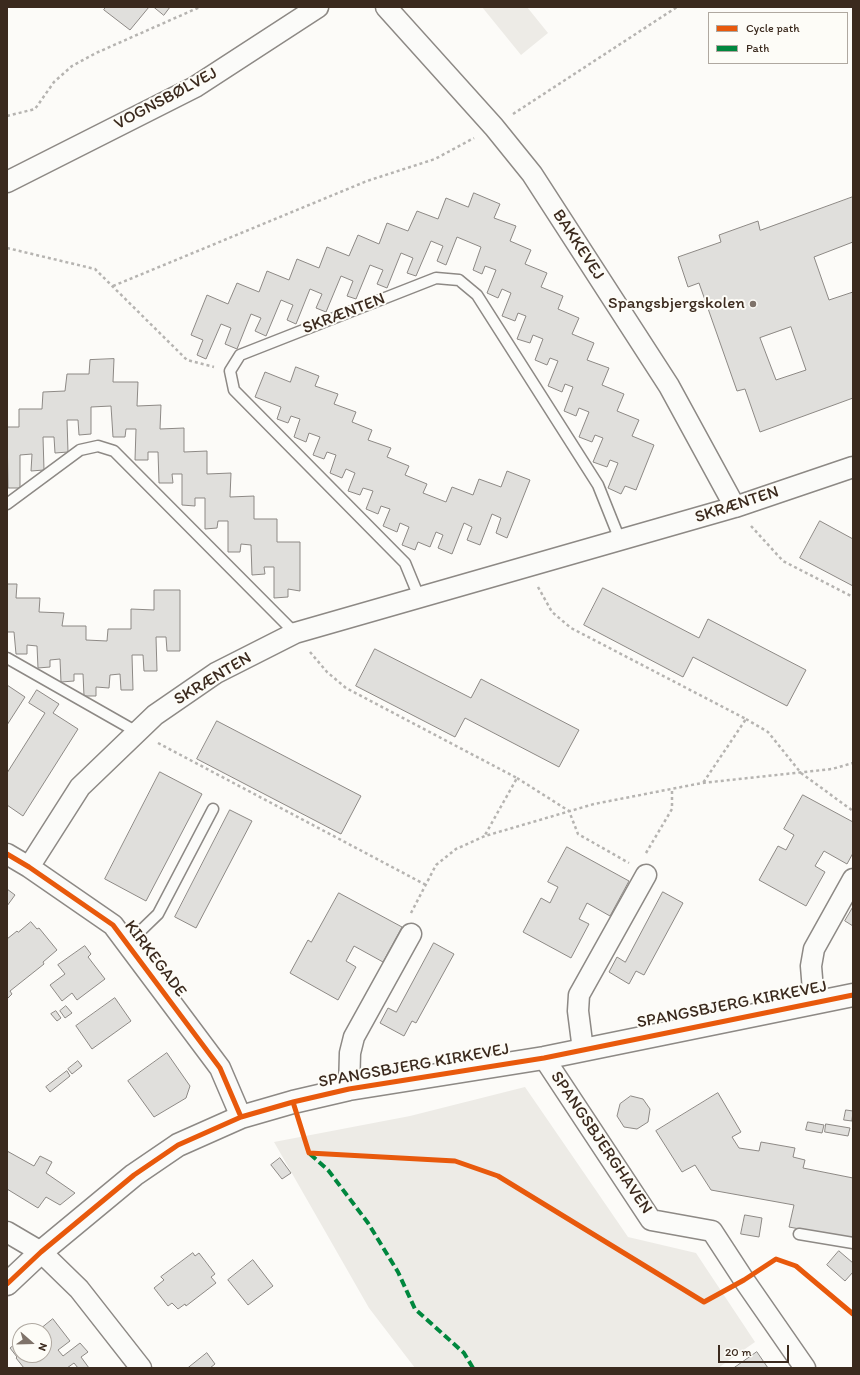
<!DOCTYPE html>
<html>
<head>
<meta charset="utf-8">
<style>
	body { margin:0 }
	#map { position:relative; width:860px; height:1375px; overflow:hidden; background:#fcfbf8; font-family:Itim,sans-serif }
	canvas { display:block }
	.frame { position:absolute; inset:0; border:8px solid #3b2a1e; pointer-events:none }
	.legend { position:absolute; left:708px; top:12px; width:140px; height:52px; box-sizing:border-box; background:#fdfcf7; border:1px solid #afa8a0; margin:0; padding:5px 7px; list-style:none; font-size:12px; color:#3b2a1e }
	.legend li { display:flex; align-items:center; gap:8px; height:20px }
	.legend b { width:20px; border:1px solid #afa8a0 }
	.north { position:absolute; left:12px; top:1323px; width:40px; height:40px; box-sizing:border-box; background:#fdfcf7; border:1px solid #afa8a0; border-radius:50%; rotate:110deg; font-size:11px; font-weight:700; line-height:16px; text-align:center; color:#3b2a1e }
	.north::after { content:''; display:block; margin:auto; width:14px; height:18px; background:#7f736a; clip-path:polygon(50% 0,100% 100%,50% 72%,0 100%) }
	.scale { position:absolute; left:718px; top:1345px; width:71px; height:18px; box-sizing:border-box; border:2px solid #3b2a1e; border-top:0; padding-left:5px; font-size:12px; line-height:14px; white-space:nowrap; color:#3b2a1e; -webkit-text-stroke:3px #fdfcf7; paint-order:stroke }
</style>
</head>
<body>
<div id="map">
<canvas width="860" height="1375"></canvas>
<div class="frame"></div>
<ul class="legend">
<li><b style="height:5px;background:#e8590c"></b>Cycle path</li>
<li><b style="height:5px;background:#00873e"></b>Path</li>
</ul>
<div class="north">N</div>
<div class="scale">20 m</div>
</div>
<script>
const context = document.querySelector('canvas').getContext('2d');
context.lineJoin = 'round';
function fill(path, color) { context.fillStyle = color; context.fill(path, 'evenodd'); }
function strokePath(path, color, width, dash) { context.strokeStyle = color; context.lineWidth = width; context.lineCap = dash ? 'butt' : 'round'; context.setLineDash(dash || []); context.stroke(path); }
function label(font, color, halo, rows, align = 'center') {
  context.font = font + ' Itim,sans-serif'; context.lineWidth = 4; context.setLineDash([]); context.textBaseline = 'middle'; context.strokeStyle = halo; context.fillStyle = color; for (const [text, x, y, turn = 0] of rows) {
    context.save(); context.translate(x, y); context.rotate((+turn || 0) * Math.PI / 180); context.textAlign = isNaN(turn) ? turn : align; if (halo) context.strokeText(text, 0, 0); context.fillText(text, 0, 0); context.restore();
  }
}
fill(new Path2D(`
	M482,7H527L548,33L521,55Z
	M525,1087L628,1237L696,1253L755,1342L718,1368H415L369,1308L274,1142L410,1116Z`), '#edebe6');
const building = new Path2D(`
	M106,7H149L130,30L104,10Z
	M154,7H170L164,15Z
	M474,193L500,204L494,218L516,226L510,241L531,250L525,264L547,273L541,287L563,296L558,309L579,318L572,334L594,343L587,360L609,368L602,385L624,394L617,411L639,420L632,436L654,445L636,490L625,486L621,494L608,488L618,463L610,460L607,467L593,462L603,438L595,435L592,442L579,437L589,412L579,408L576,416L564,411L573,387L565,384L562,392L548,386L558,361L550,358L547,365L535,360L543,339L533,335L530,343L517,339L526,316L518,313L515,321L502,316L511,293L502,289L498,298L487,293L496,270L485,266L482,274L473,270L481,247L457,237L446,265L437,261L443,246L431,241L416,276L407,273L413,258L401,253L387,288L377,284L383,270L370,265L356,299L347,296L353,281L341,276L326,312L316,308L322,294L310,289L296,324L287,320L293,305L281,300L266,336L255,331L261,318L251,314L237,349L225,344L231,328L221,324L206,359L197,355L203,340L191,335L207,295L228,304L237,283L259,292L267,271L289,280L297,259L319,268L327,247L349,256L358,235L379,244L387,223L408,231L417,211L438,219L446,198L468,207Z
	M853,197V242L814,257L829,300L853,292V398L760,432L745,389L737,391L699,283L688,287L678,257L721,242L719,235L758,221L760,230ZM791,327L806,370L776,380L760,338Z
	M114,359L113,382H138L137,406L161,405L160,429L184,428V452L207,451V474L231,473L230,497L254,496V519H277V542H300V591L288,589V597L274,598V567H264L265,574L252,575L251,545L241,544L240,552H228V521H218L217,528L205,529V498H195V506L182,505V474H172L173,483H159L158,452H148V460H135L136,429H126L125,437H113L111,406L91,407V434L79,435L78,420H67L68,452L55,453L54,437H43L44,470L31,471L32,454L20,455V488H8L7,427H19V409H42L43,392L65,391L67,374H89L90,360Z
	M296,367L319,376L315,386L338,394L334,404L356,412L352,422L372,430L368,440L391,448L387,457L409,466L405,475L427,484L423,493L446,502L452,487L473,495L479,479L501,487L507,471L530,480L507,538L496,533L501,518L492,514L480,545L467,540L472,527L464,523L452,554L438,548L443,535L436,532L430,547L418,542L415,550L402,545L409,527L400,523L397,532L383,526L390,509L381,506L378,514L366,509L373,491L363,488L360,495L348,491L355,473L346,469L342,478L330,473L336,455L327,452L324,459L313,455L320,437L309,433L306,442L294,437L300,419L291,416L288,423L277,419L281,407L255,397L265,372L290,382Z
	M820,521L853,539V586L800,558Z
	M7,584H17L16,598H40L39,612L64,613L62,626H86V640L107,641L108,629H131V609L154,610V590H180V651H167L166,637H156L157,671H144L143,655H132L133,690H121L120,674L110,675L109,688L96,687V696H84L83,674H74V681L61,682L60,659L50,660V667L38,668L37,646L27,645V654H16L14,632H7Z
	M603,588L699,638L708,619L806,670L787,706L693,657L683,677L584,625Z
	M375,649L471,698L481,679L579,730L559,767L465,718L455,737L356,686Z
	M7,685L25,697L7,725Z
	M37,690L59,704L53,713L78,729L23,816L7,805V773L45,713L29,703Z
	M217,721L361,796L341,834L197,759Z
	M160,772L202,794L146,901L105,879Z
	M803,795L853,822V853L847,864L824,851L815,866L825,872L806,906L759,880L778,846L786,850L794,835L784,829Z
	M230,810L252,821L196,928L175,917Z
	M567,847L629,881L610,916L587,903L579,919L589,924L571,958L523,932L541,898L550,903L558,887L548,882Z
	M7,889L15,895L7,906Z
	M663,892L683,903L644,975L636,971L629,984L609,972L617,957L625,962Z
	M339,893L402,927L383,962L354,946L346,961L356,967L338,1000L290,973L308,940L311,942Z
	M853,907V926L845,921Z
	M31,922L37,929L39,928L57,950L43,962L44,964L10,991L12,994L7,999V939L17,931L18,932Z
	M434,943L454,954L416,1023L412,1021L404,1036L380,1023L388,1008L396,1012Z
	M85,946L91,954L88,957L105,979L77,1000L72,993L62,1001L50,985L65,974L58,965Z
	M115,998L131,1021L92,1049L76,1026Z
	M66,1006L72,1013L65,1018L60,1011Z
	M56,1011L61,1018L57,1021L51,1014Z
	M167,1053L190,1086L186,1098L154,1117L128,1081Z
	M78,1061L82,1066L72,1074L68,1069Z
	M67,1071L70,1076L50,1092L46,1087Z
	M718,1093L741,1132L732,1137L739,1148L759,1151L761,1142L795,1148L793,1157L805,1160L803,1168L853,1178V1239L789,1227L794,1205L711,1190L695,1165L682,1172L656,1131Z
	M631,1096L643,1099L650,1109L648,1122L637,1129L624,1127L617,1116L620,1104Z
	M846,1110L853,1111L852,1121L844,1120Z
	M808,1122L824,1125L822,1133L806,1130Z
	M826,1124L850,1128L848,1136L825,1132Z
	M7,1151L34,1166L40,1156L52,1162L46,1173L75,1193L60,1205L46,1197L38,1208L7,1189Z
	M280,1158L291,1173L282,1179L271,1165Z
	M745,1215L762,1218L759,1237L741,1234Z
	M839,1251L853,1263V1272L845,1281L827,1265Z
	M193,1253L195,1256L199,1253L215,1274L211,1277L216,1283L186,1306L185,1304L178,1309L172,1303L168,1306L154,1288L164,1280L161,1277Z
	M253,1260L273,1286L248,1305L228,1280Z
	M53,1319L70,1341L58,1350L63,1356L80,1343L88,1352L81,1357L89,1368H78L74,1363L67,1368H24L16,1358L17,1357L10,1348L20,1340V1355H44V1331H38Z
	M757,1352L768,1368H734Z
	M207,1353L215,1364L210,1368H188Z`);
fill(building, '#e0dfdc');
strokePath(building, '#8d8985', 1);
const service = new Path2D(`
	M7,504L80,450L98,446L114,451L295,633
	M419,597L405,563L234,390L230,371L240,355L436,278L459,280L477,295L598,485L620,540
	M7,658L137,732
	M127,944L158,914L213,809
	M799,1234L853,1243`);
const minor = new Path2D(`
	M386,7L494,127L532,174L669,386L735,507
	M7,182L195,87L318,7
	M7,854L29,867L113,925L220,1068L241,1117
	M29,867L80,787L155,715L216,673L295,633L735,507L853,467
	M814,1003L811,966L814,949L853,879
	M583,1050L578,1011L579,995L646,875
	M544,1058L651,1220L712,1231L744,1280L805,1368
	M349,1089L350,1053L354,1037L411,934
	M7,1232L41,1252L79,1289L141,1368`);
const tertiary = new Path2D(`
	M7,1284L41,1252L134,1175L178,1145L241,1117L293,1102L349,1089L544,1058L853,995`);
strokePath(service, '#8d8985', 13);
strokePath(minor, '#8d8985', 23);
strokePath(tertiary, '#8d8985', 25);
strokePath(new Path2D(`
	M513,114L677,7
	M7,116L35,109L54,82L72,66L96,53L200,7
	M7,248L95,269L187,360L214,367
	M113,286L367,181L435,159L474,138
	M751,526L783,561L853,597
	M538,587L552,612L571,628L746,719L703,783
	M310,652L327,672L346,688L517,778L485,835
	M746,719L768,732L801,773L853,811
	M158,743L426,885
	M517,778L569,811L578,834L629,863
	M646,853L672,809V789
	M411,913L436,865L456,849L485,836L594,804L702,783L832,769L853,763`), '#b6b4b1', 2.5, [3, 3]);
strokePath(service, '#fbfbf9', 10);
strokePath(minor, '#fbfbf9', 20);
strokePath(tertiary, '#fbfbf9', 22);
strokePath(new Path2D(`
	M310,1154L328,1170L368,1223L398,1272L415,1309L464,1353L473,1368`), '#00873e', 4, [8, 4]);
strokePath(new Path2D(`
	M7,854L29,867L113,925L220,1068L241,1117
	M293,1102L309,1153L455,1161L498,1176L704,1302L744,1280L776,1259L796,1266L853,1314
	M7,1284L41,1252L134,1175L178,1145L241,1117L293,1102L349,1089L544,1058L853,995`), '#e8590c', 5);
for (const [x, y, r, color] of [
	[753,304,4,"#7f736a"]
]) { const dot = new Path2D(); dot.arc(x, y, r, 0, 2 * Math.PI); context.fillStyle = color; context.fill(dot); strokePath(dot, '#fdfcf7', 1.5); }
label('17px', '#3b2a1e', '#fdfcf7', [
	["VOGNSBØLVEJ",166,99,-28],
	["BAKKEVEJ",578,245,57],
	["SKRÆNTEN",344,314,-21],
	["SKRÆNTEN",737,505,-18],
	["SKRÆNTEN",213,679,-31],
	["KIRKEGADE",155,959,53],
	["SPANGSBJERG KIRKEVEJ",732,1005,-11],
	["SPANGSBJERG KIRKEVEJ",414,1066,-10],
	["SPANGSBJERGHAVEN",601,1143,56]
]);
label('17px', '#3b2a1e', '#fdfcf7', [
	["Spangsbjergskolen",745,304]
], 'right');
</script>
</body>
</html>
